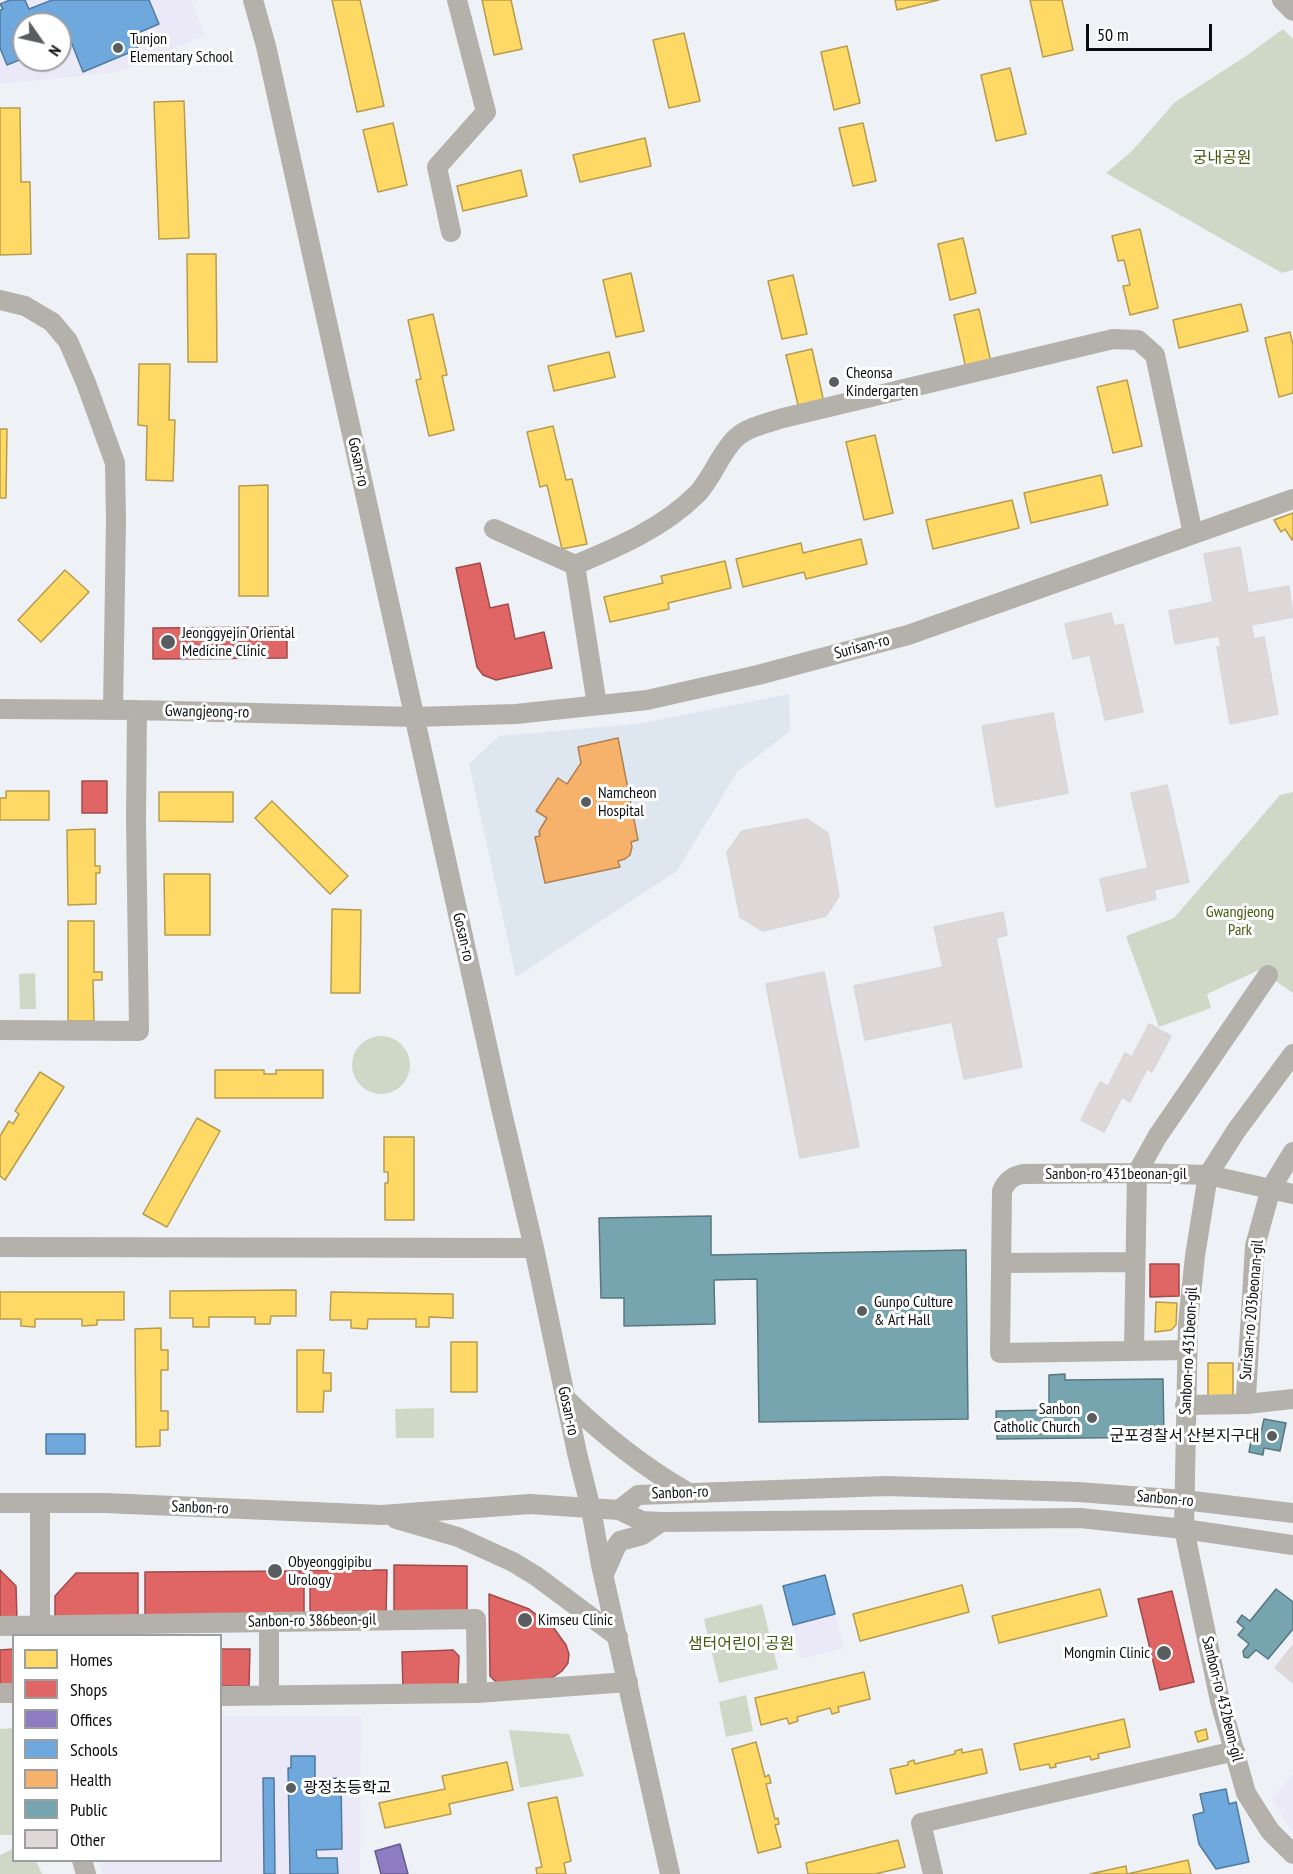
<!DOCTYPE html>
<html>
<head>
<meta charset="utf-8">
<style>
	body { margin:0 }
	#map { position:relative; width:1293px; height:1874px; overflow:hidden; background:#eef1f6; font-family:"PT Sans Narrow",sans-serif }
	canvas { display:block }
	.legend { position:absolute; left:12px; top:1634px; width:210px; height:228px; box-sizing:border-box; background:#fff; border:2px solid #9d9e9f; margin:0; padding:8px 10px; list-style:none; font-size:18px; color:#0b0d10 }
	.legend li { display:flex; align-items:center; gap:12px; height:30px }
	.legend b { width:30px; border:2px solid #9d9e9f }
	.north { position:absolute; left:12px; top:12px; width:60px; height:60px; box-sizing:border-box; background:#fff; border:2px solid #9d9e9f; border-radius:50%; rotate:124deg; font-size:16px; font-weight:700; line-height:24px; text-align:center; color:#0b0d10 }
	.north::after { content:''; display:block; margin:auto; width:21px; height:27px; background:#5a5d60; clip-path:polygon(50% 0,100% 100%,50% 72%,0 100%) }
	.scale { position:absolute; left:1086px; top:24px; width:126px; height:27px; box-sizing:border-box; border:3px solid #0b0d10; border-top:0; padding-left:8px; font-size:18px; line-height:21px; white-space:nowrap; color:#0b0d10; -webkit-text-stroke:4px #fff; paint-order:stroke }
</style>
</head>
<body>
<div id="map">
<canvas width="1293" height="1874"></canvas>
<ul class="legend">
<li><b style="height:16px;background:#ffd966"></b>Homes</li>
<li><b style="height:16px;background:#e06666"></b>Shops</li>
<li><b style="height:16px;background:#8e7cc3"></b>Offices</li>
<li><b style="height:16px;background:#6fa8dc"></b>Schools</li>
<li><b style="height:16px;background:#f6b26b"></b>Health</li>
<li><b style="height:16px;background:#76a5af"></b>Public</li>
<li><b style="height:16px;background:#ded8d9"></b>Other</li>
</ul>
<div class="north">N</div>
<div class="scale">50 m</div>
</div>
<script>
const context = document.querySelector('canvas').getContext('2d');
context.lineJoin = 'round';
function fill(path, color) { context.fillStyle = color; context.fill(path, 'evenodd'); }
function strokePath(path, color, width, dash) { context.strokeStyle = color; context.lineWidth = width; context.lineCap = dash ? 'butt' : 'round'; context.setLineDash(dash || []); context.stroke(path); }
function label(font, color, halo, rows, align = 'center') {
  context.font = font + ' "PT Sans Narrow","Noto Sans KR",sans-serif'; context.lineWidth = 6; context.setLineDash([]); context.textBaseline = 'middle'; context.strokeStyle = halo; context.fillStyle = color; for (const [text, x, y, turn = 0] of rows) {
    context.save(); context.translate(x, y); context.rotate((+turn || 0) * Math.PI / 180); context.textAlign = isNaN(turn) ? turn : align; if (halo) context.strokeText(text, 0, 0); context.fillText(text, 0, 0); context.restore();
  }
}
fill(new Path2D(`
	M789,694L790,731L737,772L677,871L516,977L469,764L499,736L637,724Z`), '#dee6f0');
fill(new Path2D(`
	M0,0H191L205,35L119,72L0,84ZM24,24H60V60H24Z
	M825,1575L844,1648L801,1659L783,1586Z
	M221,1716H361L360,1874H103L99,1861L220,1860Z
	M1293,1774V1833L1272,1798Z`), '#ebe9f7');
fill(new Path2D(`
	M1283,29L1293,39V270L1282,273L1106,173L1132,151L1175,102L1246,56Z
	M1293,792V993L1259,970L1207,994L1211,1008L1159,1027L1126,936L1174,918L1280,795Z
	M35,973L36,1009H20L19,974Z
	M352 1065a29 29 0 1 1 58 0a29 29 0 1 1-58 0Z
	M434,1408V1438H396L395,1409Z
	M762,1604L778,1669L719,1683L704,1619Z
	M746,1695L753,1731L726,1737L719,1702Z
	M13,1728V1835H0V1729Z
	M509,1730L569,1734L584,1776L520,1788Z
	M13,1849L14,1860L36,1861L42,1874H0V1855Z`), '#cfd8c7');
const homes = new Path2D(`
	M332,0H360L384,106L357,112Z
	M482,0H511L522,49L494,55Z
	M895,0H939L897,10Z
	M1030,0H1062L1073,50L1043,57Z
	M684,33L700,101L669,108L653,40Z
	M847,46L860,103L834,110L821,52Z
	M1010,68L1026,134L996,141L981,75Z
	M184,101L189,238L159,239L154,102Z
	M0,108H20L21,182H30L31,254L0,255Z
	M393,123L407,185L378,192L363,130Z
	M863,123L876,181L853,186L839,128Z
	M645,138L651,166L580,182L573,155Z
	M521,170L527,196L463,211L457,186Z
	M1140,229L1158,308L1130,315L1123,286L1130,285L1124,260L1118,261L1112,236Z
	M963,238L976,293L950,300L938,244Z
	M187,254H216L217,362H188Z
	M631,273L644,331L616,337L603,280Z
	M793,275L807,334L782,339L768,281Z
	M1241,304L1248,331L1179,348L1173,320Z
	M979,309L992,367L967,373L954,315Z
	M433,314L447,375L442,376L454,430L429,436L416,380L421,379L408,320Z
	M1290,332L1293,345V393L1279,397L1265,338Z
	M812,349L825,407L800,413L786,355Z
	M609,352L615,377L554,391L548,366Z
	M139,364H170L169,420H175L173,481L146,480L147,426L138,425Z
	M1127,380L1142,446L1113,453L1097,387Z
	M553,426L566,480L572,479L587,544L562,549L547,485L540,487L527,432Z
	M0,429H7L6,498H0Z
	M875,435L893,513L864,520L846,442Z
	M1101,475L1108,505L1031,523L1024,493Z
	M268,485V596H239V486Z
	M1012,500L1019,528L933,549L926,520Z
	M1293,513V540H1292L1285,529L1281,532L1274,520Z
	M861,539L867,564L806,579L804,572L743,587L736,559L801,543L803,553Z
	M725,561L731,588L668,603L669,609L610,622L604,597L663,583L661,576Z
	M65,570L89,592L41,642L18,620Z
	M6,791H49V820H0V798H6Z
	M159,792H233V822L159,821Z
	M272,801L348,876L330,894L255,818Z
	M95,829V866H100V873H96V904L68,905L67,830Z
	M164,874H210V935H165Z
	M332,909L361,910L360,993H331Z
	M68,921H94V972H102V980H93L94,1021H68Z
	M215,1070H264V1074H276V1070H323V1098H215Z
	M40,1072L64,1087L5,1180L0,1176V1136L9,1121L13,1124L19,1114L15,1111Z
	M197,1118L220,1131L167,1227L143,1214Z
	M384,1137H414V1220H385V1183H388V1172H384Z
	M296,1290V1316H271L270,1324H255V1317H209V1327H193V1318H170V1291Z
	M0,1292H124V1320H97V1325L82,1326V1319H35V1327L21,1326V1319H0Z
	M331,1292L453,1294V1318L429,1317V1327H416V1319H368L367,1329L351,1328V1320H330Z
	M1156,1302L1177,1303L1176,1325L1171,1330L1155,1332Z
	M161,1328V1350H168V1370H161V1411H168V1430H160V1446L136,1447L135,1329Z
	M451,1342H477V1392H451Z
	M297,1350H324L323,1373H331V1391H324L323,1412H297Z
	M1208,1363H1233V1396H1208Z
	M962,1585L969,1612L860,1641L853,1614Z
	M1100,1589L1107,1616L999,1643L992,1616Z
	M864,1672L870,1699L838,1707L839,1712L832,1714L830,1708L797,1717L798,1721L789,1724L787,1718L761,1725L755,1698Z
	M1124,1719L1130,1747L1098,1754L1099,1758L1091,1760L1090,1756L1055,1764L1056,1767L1050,1768L1049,1764L1020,1770L1014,1744Z
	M1206,1729L1208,1739L1198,1742L1195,1732Z
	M756,1742L765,1777L769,1775L771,1783L766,1784L775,1819L778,1818L779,1824L775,1825L781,1847L758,1853L732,1749Z
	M962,1749V1753L982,1749L987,1773L896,1794L890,1769L908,1765V1762L914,1760L915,1764L955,1754V1751Z
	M507,1762L513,1790L449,1804L451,1814L385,1828L379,1803L445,1789L442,1776Z
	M557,1797L571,1861L564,1863L566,1874H537L536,1868L542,1867L528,1803Z
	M898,1840L905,1867L875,1874H808L806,1863Z
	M1188,1860L1191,1874H1090L1126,1866L1127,1874Z`);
fill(homes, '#ffd966');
strokePath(homes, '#b69c4c', 1.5);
const shops = new Path2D(`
	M480,563L490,608L508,604L515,639L544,632L552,668L496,680L483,675L477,667L456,568Z
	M287,627V658L153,659V628Z
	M82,781H107V813H82Z
	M1150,1264H1179V1296L1150,1297Z
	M394,1565L467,1566V1615H394Z
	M0,1570L16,1586L17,1620H0Z
	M310,1570H387L386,1616H310Z
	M304,1571V1620L145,1621V1572Z
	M76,1573H138V1619H55V1596Z
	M1172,1591L1194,1682L1160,1690L1138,1599Z
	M489,1594L529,1609L553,1627L566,1645L569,1654L568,1663L562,1671L552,1678L498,1684L490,1676Z
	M14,1649V1684L0,1686V1650Z
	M220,1649H250L249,1686H220Z
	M453,1650L459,1656L458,1684L403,1692L402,1652Z`);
fill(shops, '#e06666');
strokePath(shops, '#a04b4c', 1.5);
const offices = new Path2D(`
	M400,1844L408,1874H381L375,1851Z`);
fill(offices, '#8e7cc3');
strokePath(offices, '#675b8d', 1.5);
const schools = new Path2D(`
	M10,0H25L29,9L52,0H149L159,24L133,35L138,49L83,72L70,39L60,43V24H24V58L7,65L0,48V10L3,9L0,4Z
	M46,1434H85V1454H46Z
	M825,1575L835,1614L793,1625L783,1586Z
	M291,1756H315V1779L341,1778L342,1849L316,1850L317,1858H337L338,1874H290L288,1768H291Z
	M263,1778H274L275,1874H264Z
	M1226,1789L1229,1804L1236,1802L1249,1862L1216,1869L1199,1844L1193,1815L1204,1812L1200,1794Z`);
fill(schools, '#6fa8dc');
strokePath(schools, '#517a9f', 1.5);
const health = new Path2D(`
	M618,738L638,840L631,842L632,847L630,855L625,859L618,861L620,867L545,883L535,837L540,836L539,831L547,818L536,811L558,778L567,784L581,763L578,747Z`);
fill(health, '#f6b26b');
strokePath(health, '#b08050', 1.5);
const public = new Path2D(`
	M711,1216V1255L966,1250L968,1419L759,1422L757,1279L714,1280L715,1324L624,1326V1298H601L599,1218Z
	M1065,1374V1380L1163,1379L1164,1437L997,1439L996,1411L1049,1410V1375Z
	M1264,1419L1286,1423L1280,1451L1264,1448L1263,1455L1249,1452L1252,1436L1260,1437Z
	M1276,1589L1293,1602V1629L1268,1659L1256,1650L1248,1658L1244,1657L1243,1651L1249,1644L1238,1635L1244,1628L1237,1622L1242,1615L1250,1621Z`);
fill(public, '#76a5af');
strokePath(public, '#56777f', 1.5);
const building = new Path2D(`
	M1240,547L1248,593L1289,586L1293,617L1251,625L1254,639L1264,637L1278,714L1230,724L1217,647L1221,646L1219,636L1175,644L1169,611L1213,602L1204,554Z
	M1111,613L1114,626L1123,624L1143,712L1105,720L1090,655L1073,659L1065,624Z
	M1053,713L1068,793L996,807L982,726Z
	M1167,785L1189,882L1154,890L1156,899L1107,911L1100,879L1148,868L1131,793Z
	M807,819L828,833L839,896L826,916L763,931L740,917L727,852L742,831Z
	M1003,912L1007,935L996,938L1022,1067L964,1079L952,1022L865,1040L854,986L943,967L934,927Z
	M824,972L859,1147L800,1158L766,984Z
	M1149,1024L1171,1036L1152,1072L1147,1069L1130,1102L1122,1097L1104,1132L1081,1120L1100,1082L1108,1086L1125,1053L1132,1057Z
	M1293,1645V1683L1275,1668Z`);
fill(building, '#ded8d9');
strokePath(building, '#d8d7d9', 1.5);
strokePath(new Path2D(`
	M253,0L266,46L501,1108L534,1248L577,1453L591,1509L601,1565L670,1874
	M1282,0L1293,11
	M451,232L437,167L486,112L457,0
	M0,300L25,306L52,322L68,341L86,383L115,463L116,520L113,710
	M494,529L575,565
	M597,705L575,565C618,547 663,528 697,494C711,480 722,450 736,438C748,427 767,423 783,418L1113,339L1138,340L1155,355L1193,534
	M0,709L137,710L414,717L516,714L647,700L758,675L908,635L1293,499
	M0,1030L139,1031L136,820L137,710
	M1293,1054L1236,1131L1208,1175L1195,1256L1188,1323L1184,1529L1220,1701L1246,1793L1270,1831L1293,1854
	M0,1247L534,1248
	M1002,1263L1135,1262
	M1187,1350L1000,1353L1002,1191C1006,1181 1012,1176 1023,1174L1137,1173L1208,1175L1293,1194
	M1134,1351L1137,1173L1157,1137L1268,975
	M565,1398C603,1435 642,1466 687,1492
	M1247,1404L1246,1396L1255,1246L1271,1188L1293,1152
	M1185,1405L1247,1404L1293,1399
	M0,1503H105L382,1515L530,1504L619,1510L638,1495L886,1486L1078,1492L1184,1500L1293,1513
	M619,1510L642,1521L661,1522L1080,1518L1184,1529L1293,1545
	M396,1519L458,1537L513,1562L536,1576L618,1637
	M604,1574L616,1547L620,1541L642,1535L661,1522
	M269,1622V1695
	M0,1626L476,1619L477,1693L628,1682
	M40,1636V1503
	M0,1693H14
	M220,1696L477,1693
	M82,1860L86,1874
	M933,1874L921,1823L1235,1751`), '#b4b0aa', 20);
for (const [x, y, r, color] of [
	[118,48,6,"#5a5d60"],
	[834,382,6,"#5a5d60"],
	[168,642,8,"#5a5d60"],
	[586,802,6,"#5a5d60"],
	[862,1311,6,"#5a5d60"],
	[1092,1418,6,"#5a5d60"],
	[1272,1436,6,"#5a5d60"],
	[275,1571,8,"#5a5d60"],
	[525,1620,8,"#5a5d60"],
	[1164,1653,8,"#5a5d60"],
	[291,1788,6,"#5a5d60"]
]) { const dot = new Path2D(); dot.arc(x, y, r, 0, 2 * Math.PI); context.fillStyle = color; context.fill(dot); strokePath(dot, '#fff', 2); }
label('16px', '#0b0d10', '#fff', [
	["Tunjon",130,39],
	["Elementary School",130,57],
	["Cheonsa",846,373],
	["Kindergarten",846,391],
	["Jeonggyejin Oriental",182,633],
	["Medicine Clinic",182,651],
	["Namcheon",598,793],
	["Hospital",598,811],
	["Gunpo Culture",874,1302],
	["& Art Hall",874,1320],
	["Sanbon",1080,1409,"right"],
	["Catholic Church",1080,1427,"right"],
	["군포경찰서 산본지구대",1260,1436,"right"],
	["Obyeonggipibu",288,1562],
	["Urology",288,1580],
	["Kimseu Clinic",538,1620],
	["Mongmin Clinic",1150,1653,"right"],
	["광정초등학교",303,1788]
], 'left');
label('16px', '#425a0c', '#fff', [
	["궁내공원",1222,158],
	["Gwangjeong",1240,912],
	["Park",1240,930],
	["샘터어린이 공원",741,1644]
]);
label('16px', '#0b0d10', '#fff', [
	["Gosan-ro",358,462,78],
	["Surisan-ro",862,647,-15],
	["Gwangjeong-ro",207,712,1],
	["Gosan-ro",463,937,77],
	["Sanbon-ro 431beonan-gil",1116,1174],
	["Surisan-ro 203beonan-gil",1252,1310,-85],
	["Sanbon-ro 431beon-gil",1189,1351,-87],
	["Gosan-ro",568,1411,78],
	["Sanbon-ro",680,1493,-2],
	["Sanbon-ro",1165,1499,5],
	["Sanbon-ro",200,1508,2],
	["Sanbon-ro 386beon-gil",312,1621,-1],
	["Sanbon-ro 432beon-gil",1222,1699,76]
]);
</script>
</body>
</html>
